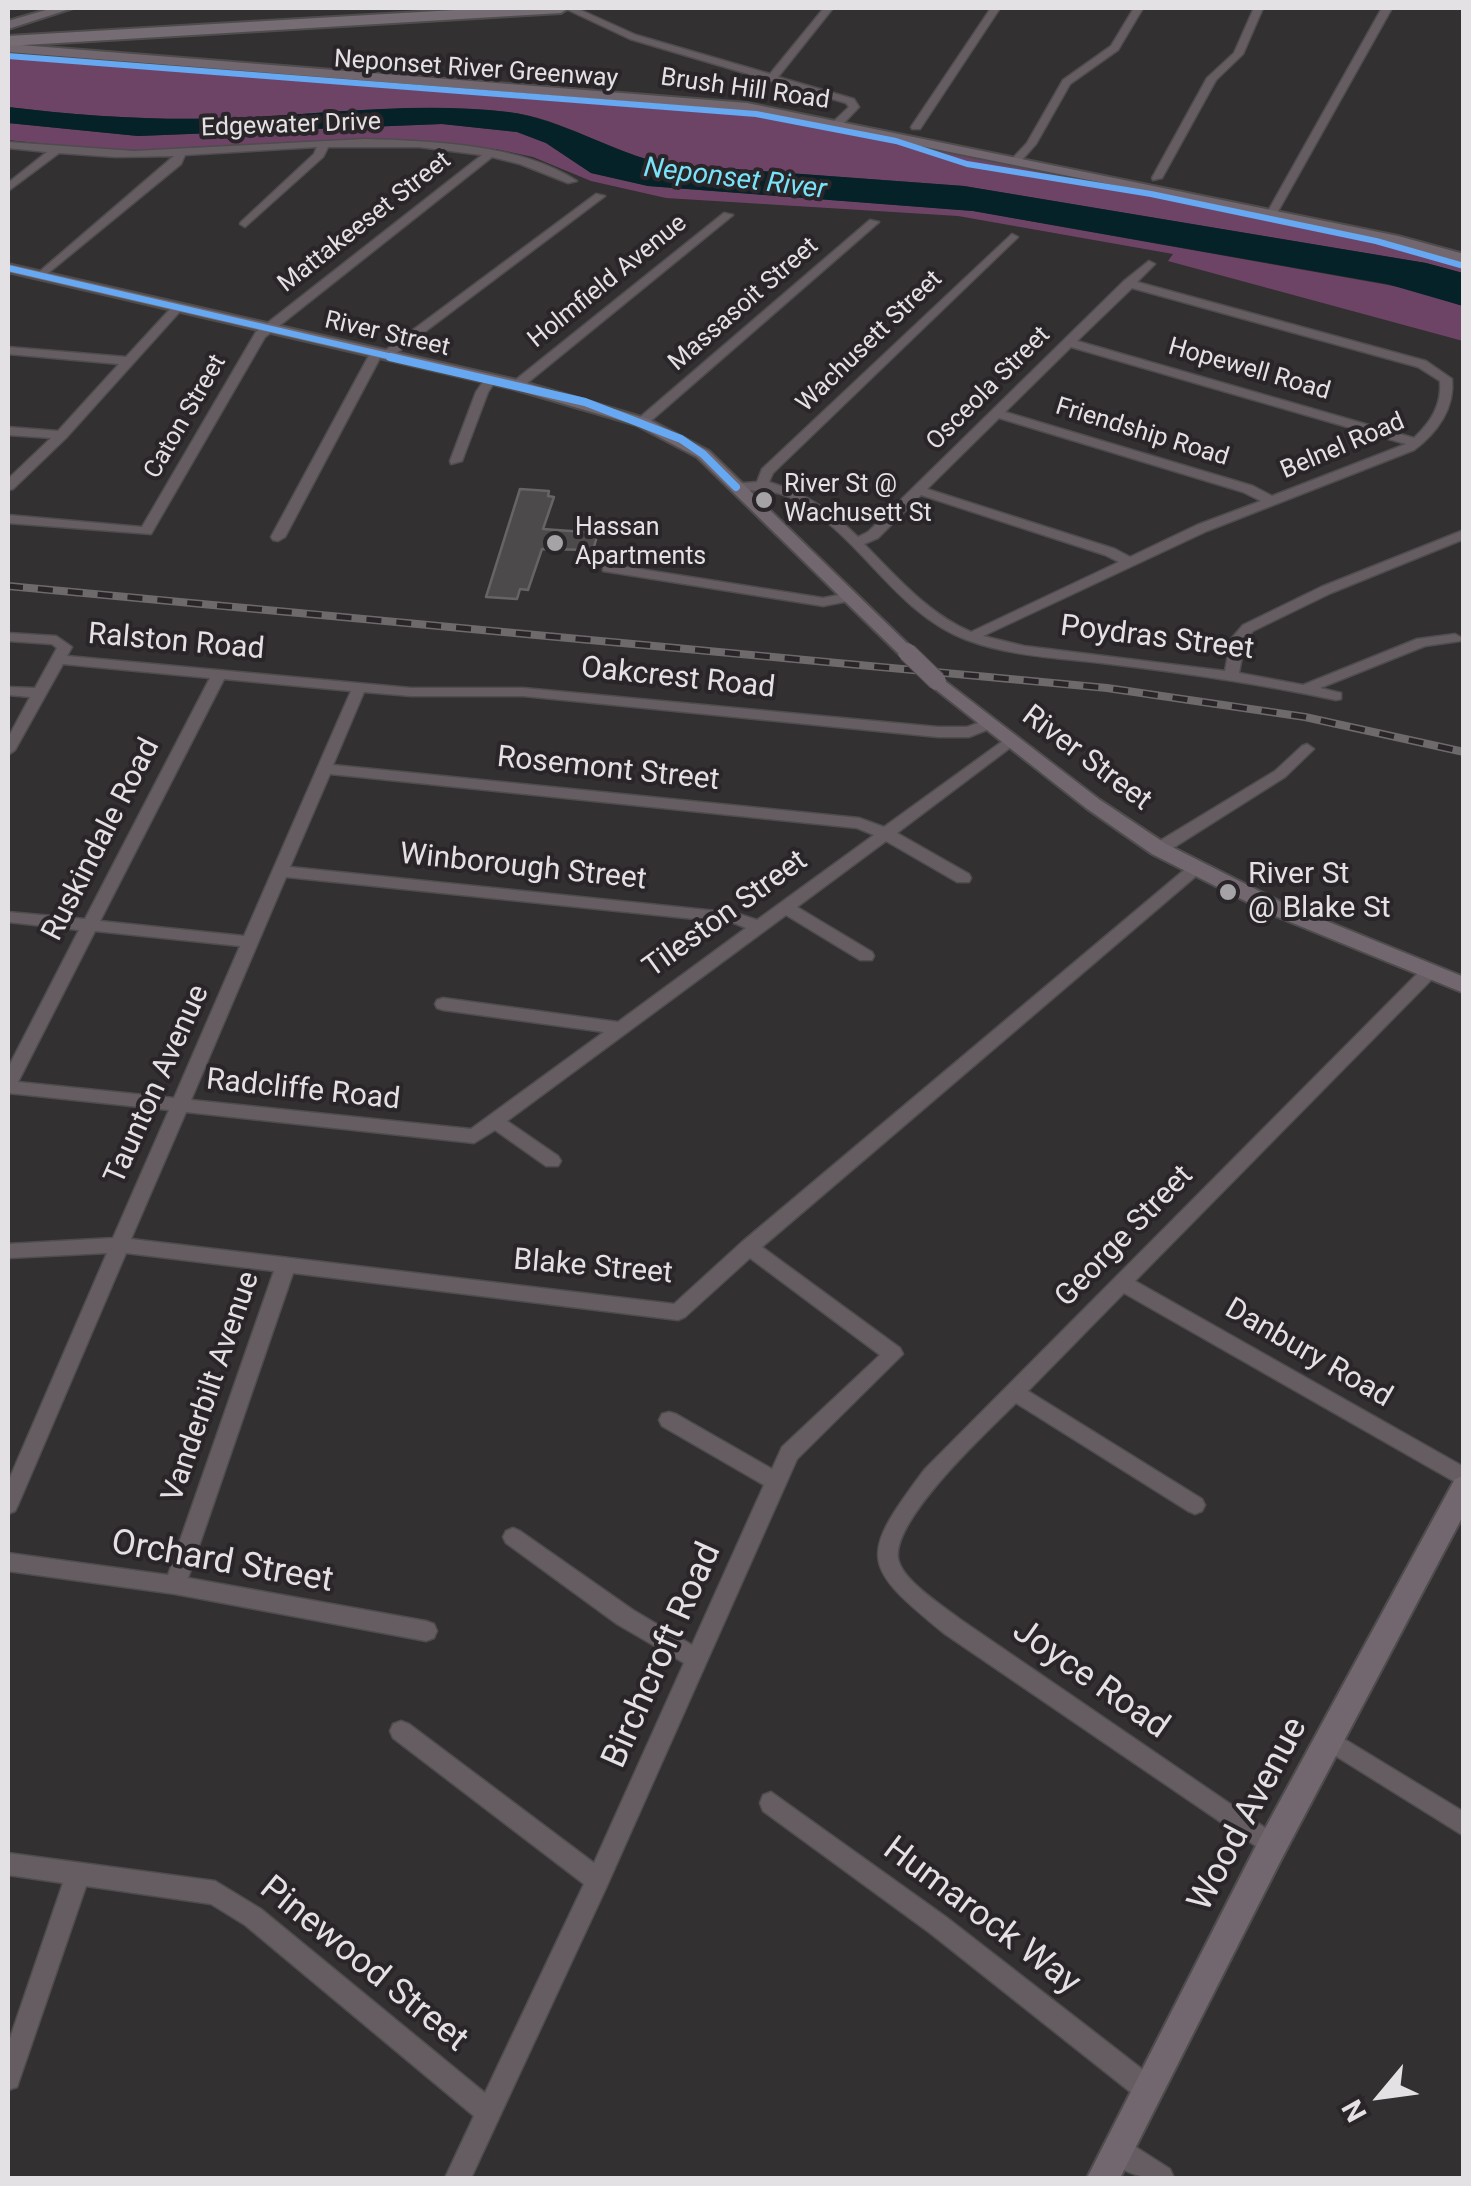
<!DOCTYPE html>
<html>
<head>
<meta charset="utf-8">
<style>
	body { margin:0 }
	#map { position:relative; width:1471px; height:2186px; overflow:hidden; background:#323031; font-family:Roboto,sans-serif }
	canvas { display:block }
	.frame { position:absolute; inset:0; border:10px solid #e3e1e3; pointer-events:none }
	.north { position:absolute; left:1331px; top:2046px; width:100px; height:100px; -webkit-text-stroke:8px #292528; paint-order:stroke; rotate:241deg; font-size:28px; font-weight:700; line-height:40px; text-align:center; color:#e3e1e3 }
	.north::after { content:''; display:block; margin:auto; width:35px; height:45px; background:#e3e1e3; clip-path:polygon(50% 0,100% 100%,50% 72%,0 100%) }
</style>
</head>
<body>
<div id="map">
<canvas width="1471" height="2186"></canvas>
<div class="frame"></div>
<div class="north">N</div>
</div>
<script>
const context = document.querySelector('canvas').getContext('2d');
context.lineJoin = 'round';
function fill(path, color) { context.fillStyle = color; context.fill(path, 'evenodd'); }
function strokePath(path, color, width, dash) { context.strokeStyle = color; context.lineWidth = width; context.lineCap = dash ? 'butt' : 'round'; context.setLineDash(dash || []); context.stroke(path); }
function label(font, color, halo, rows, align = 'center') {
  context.font = font + ' Roboto,sans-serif'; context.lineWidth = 8; context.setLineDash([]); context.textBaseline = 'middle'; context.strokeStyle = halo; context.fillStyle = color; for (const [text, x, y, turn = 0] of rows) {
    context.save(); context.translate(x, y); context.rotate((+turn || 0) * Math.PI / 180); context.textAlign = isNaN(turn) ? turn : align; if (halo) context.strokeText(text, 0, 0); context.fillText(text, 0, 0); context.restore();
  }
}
fill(new Path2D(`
	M8,52L720,107L779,115L1389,242L1463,264V273L1426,263L964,186L666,164C612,153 562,118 508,112C417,102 326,114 235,118C158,121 83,116 8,107Z
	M8,123L138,136L442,124L517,132L546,143L591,173L648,186L973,211L1416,290L1463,306V341L1168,261L1173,254L958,216L666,198L591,181L533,157L496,149L353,141L114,151L8,140Z`), '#6e4466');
fill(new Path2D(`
	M8,107C83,116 159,121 235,118C326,114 417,101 508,112C563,119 612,153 666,164L964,186L1426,263L1463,273V306L1387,284L973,211L648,186L591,173L546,143L517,132L442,124L138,136L8,123Z`), '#042228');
const building = new Path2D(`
	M520,489L549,491L548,496L554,497L543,529L598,533L593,550L542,549L528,590L520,589L517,599L486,597Z`);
fill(building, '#4c4a4b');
strokePath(building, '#666465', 2.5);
const street = new Path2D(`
	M564,8H576L636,35L770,74L824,8H833L778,77L854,99L859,107L842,125H834V121L849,107L846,103L630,39Z
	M991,8H1000L920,129H912L911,127Z
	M1134,8H1143L1118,50L1070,84L1036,144L1020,162H1012L1011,160L1027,143L1063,80L1111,46Z
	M1254,8H1263L1243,54L1216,80L1162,178L1153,180L1152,178L1207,78L1234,53Z
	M1382,8H1392L1277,213L1268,215L1267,213Z
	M365,139C432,141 521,144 577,181L568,183L520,164L492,157L265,337L151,534L8,523V515L142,527L256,332L482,155L419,147H328L323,157L245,227L240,224L241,222L314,154L317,147L185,155L181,164L42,278L38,277V273L174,156L116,157L59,153L8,191V183L47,152L8,148V142L134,151Z
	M596,194L605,196L390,358L381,356L285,537L278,541L273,540L271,537L372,350L382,353Z
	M724,213L733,215L521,388H513V382Z
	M870,220L879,222L646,425H638V419Z
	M1012,234L1018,237L1016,239L773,473L769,482C805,493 831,511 858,537L868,532L1124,281L1149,261L1155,264L1137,282L1426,361L1452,379C1455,408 1437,433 1414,450L1207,531L983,636L1024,646L1225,671L1231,639L1243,625L1321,587L1464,530V539L1331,593L1253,631L1245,640L1239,673L1303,685L1417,639L1455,634L1462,638L1460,641L1425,646L1320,688L1341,693V699L1336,700C1261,684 1186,673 1110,664C1062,658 1013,657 967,640C894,613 860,533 791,498C771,488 752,492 731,490V484L757,482L762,469ZM1132,288L1418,367L1440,381C1442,405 1431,422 1414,438L1077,341ZM1071,347L1406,444L1272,496L1253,486L1005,412ZM999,418L1243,492L1261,501L1197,525L1130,557L1115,549L927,489ZM921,495L1105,555L1119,562L971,632C927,613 897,577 864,544L878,538Z
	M173,306L183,308L66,438L13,489L8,490V479L51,438L8,435V427L58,431L119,364L8,354V347L126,357Z
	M487,376L497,379L488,392L462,461L451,464L450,461L476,392Z
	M608,564L823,598L849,593L856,597L854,600L823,606L603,571V565Z
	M8,633L56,636L72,647L67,656L411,688H523L938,727H967L989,719L994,721V727L969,737H938L523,696H411L364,692L333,765L859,818L884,827L1007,738H1017L1019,741L897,833L969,874L971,878L969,882H957L886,841L797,907L872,952L874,956L872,960H860L786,915L507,1121L558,1156L561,1161L558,1166H546L495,1130L474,1143L186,1112L131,1239L674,1304L742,1242L1189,866H1201L1203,870L762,1247L900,1348L903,1354L797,1459L606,1888L471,2178H445L474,2116L245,1925L211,1904L86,1886L20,2078L17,2087L8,2090V2044L63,1883L8,1875V1853L215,1881L261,1909L485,2093L584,1884L393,1738L390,1731L393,1724L401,1721L409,1724L594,1863L684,1663L617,1624L506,1543L503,1537L506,1531L513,1528L520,1531L633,1610L692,1645L764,1485L662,1426L659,1420L662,1414L669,1412L676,1414L772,1469L782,1447L880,1355L750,1258L685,1317L678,1320L293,1273L188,1578L426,1621L434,1624L437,1631L434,1638L426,1641L175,1594L8,1571V1553L168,1575L274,1271L126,1253L18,1505L15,1511L8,1514V1482L107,1253L8,1258V1244L113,1238L169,1110L8,1093V1068L79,930L8,922V912L85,919L210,678L63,664L15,750L8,755V738L30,697L8,695V687L35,688L57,648L52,644L8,641ZM224,679L351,691L244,936L100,921ZM330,774L857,828L874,835L757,920L736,913L290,867ZM286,877L734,923L746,928L618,1022L443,998L437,1000L435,1004L437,1008L443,1010L604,1032L471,1129L191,1100ZM95,931L240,946L174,1098L18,1082Z
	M1307,744L1314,749L1285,777L1165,853H1153L1151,849L1153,845L1275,771L1302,746Z
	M1429,966L1435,968L1437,972L1435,976L1135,1281L1464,1467V1487L1124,1293L1028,1391L1202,1499L1205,1505L1202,1511L1195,1514L1188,1511L1016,1403C989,1430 886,1524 899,1562C905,1582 944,1607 961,1620L1280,1838L1284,1846L1280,1854L1272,1857L945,1634C860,1565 859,1557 925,1469L1423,968Z
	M1331,1731L1464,1812V1836L1323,1748L1320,1741L1323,1734Z
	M771,1792L946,1917L1156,2080L1160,2089L1156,2098L1147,2102L1138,2098L930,1933L763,1811L760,1803L763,1795Z
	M1120,2137L1170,2169L1174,2178C1148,2178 1119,2178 1107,2150L1111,2141Z`);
const secondary = new Path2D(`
	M8,44L747,103L1398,236L1464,254V263L1395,244L1272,217L747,111L8,52Z
	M8,264L517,380L648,419L709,451L916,652L907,657L901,656L697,457L636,425L513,389L8,272Z
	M937,675L1100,800L1166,844L1287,905L1464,977V993L1273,915L1152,854L1086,808L930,685V677Z
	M1464,1476V1514L1283,1856L1120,2178H1087L1261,1836L1455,1479Z`);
const primary = new Path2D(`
	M53,8H73L8,29V21Z`);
const highway = new Path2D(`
	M489,8H569L561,13L8,46V36Z`);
strokePath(street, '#4e4c4d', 3);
strokePath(secondary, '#4e4c4d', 4);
strokePath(primary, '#4e4c4d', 4);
strokePath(highway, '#4e4c4d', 4);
fill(street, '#665d63');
fill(secondary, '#72676f');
fill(primary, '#6f666d');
fill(highway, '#766c73');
const rail = new Path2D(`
	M8,586L1107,688L1305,717L1464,752`);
strokePath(rail, '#6e6a6c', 8);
strokePath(rail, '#292528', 5, [15]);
const secondaryBridge = new Path2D(`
	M907,652L937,681`);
strokePath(secondaryBridge, '#4e4c4d', 20, []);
strokePath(secondaryBridge, '#72676f', 18);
strokePath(new Path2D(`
	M8,56L756,114L896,141L967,164L1151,194L1376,241L1464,266
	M8,268L401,359`), '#66a8f1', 6);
strokePath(new Path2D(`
	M390,357L585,402L681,439L703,454L736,487`), '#66a8f1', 8);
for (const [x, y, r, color] of [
	[764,500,10,"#a5a3a5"],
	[555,543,10,"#a5a3a5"],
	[1228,892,10,"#a5a3a5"]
]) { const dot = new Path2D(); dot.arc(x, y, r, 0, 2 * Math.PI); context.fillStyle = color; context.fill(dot); strokePath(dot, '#292528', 4); }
label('25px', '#e3e1e3', '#292528', [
	["Neponset River Greenway",476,70,4],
	["Brush Hill Road",745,90,8],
	["Edgewater Drive",291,126,-2],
	["Mattakeeset Street",365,223,-38],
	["Holmfield Avenue",608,282,-39],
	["Massasoit Street",744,305,-41],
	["River Street",387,335,13],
	["Wachusett Street",870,342,-44],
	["Hopewell Road",1249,370,16],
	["Osceola Street",989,389,-45],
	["Caton Street",186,417,-60],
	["Friendship Road",1142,433,17],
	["Belnel Road",1343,447,-23]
]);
label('25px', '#e3e1e3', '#292528', [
	["River St @",784,486],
	["Wachusett St",784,515],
	["Hassan",575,529],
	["Apartments",575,558]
], 'left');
label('italic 28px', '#77e4f9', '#292528', [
	["Neponset River",735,180,7]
]);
label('30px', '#e3e1e3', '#292528', [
	["Poydras Street",1157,639,7],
	["Ralston Road",176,643,5],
	["Oakcrest Road",678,679,6],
	["River Street",1086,759,37],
	["Rosemont Street",608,770,6],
	["Ruskindale Road",102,840,-63],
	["Winborough Street",523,868,6],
	["Tileston Street",726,915,-36],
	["Taunton Avenue",158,1085,-66],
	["Radcliffe Road",303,1091,6],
	["George Street",1125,1237,-46],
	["Blake Street",593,1268,5],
	["Danbury Road",1308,1354,30],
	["Vanderbilt Avenue",212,1387,-71]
]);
label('30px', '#e3e1e3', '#292528', [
	["River St",1248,875],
	["@ Blake St",1248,909]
], 'left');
label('35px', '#e3e1e3', '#292528', [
	["Orchard Street",222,1563,10],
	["Birchcroft Road",663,1656,-66],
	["Joyce Road",1090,1680,35],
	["Wood Avenue",1249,1815,-62],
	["Humarock Way",981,1917,37],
	["Pinewood Street",363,1965,39]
]);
</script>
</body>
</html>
